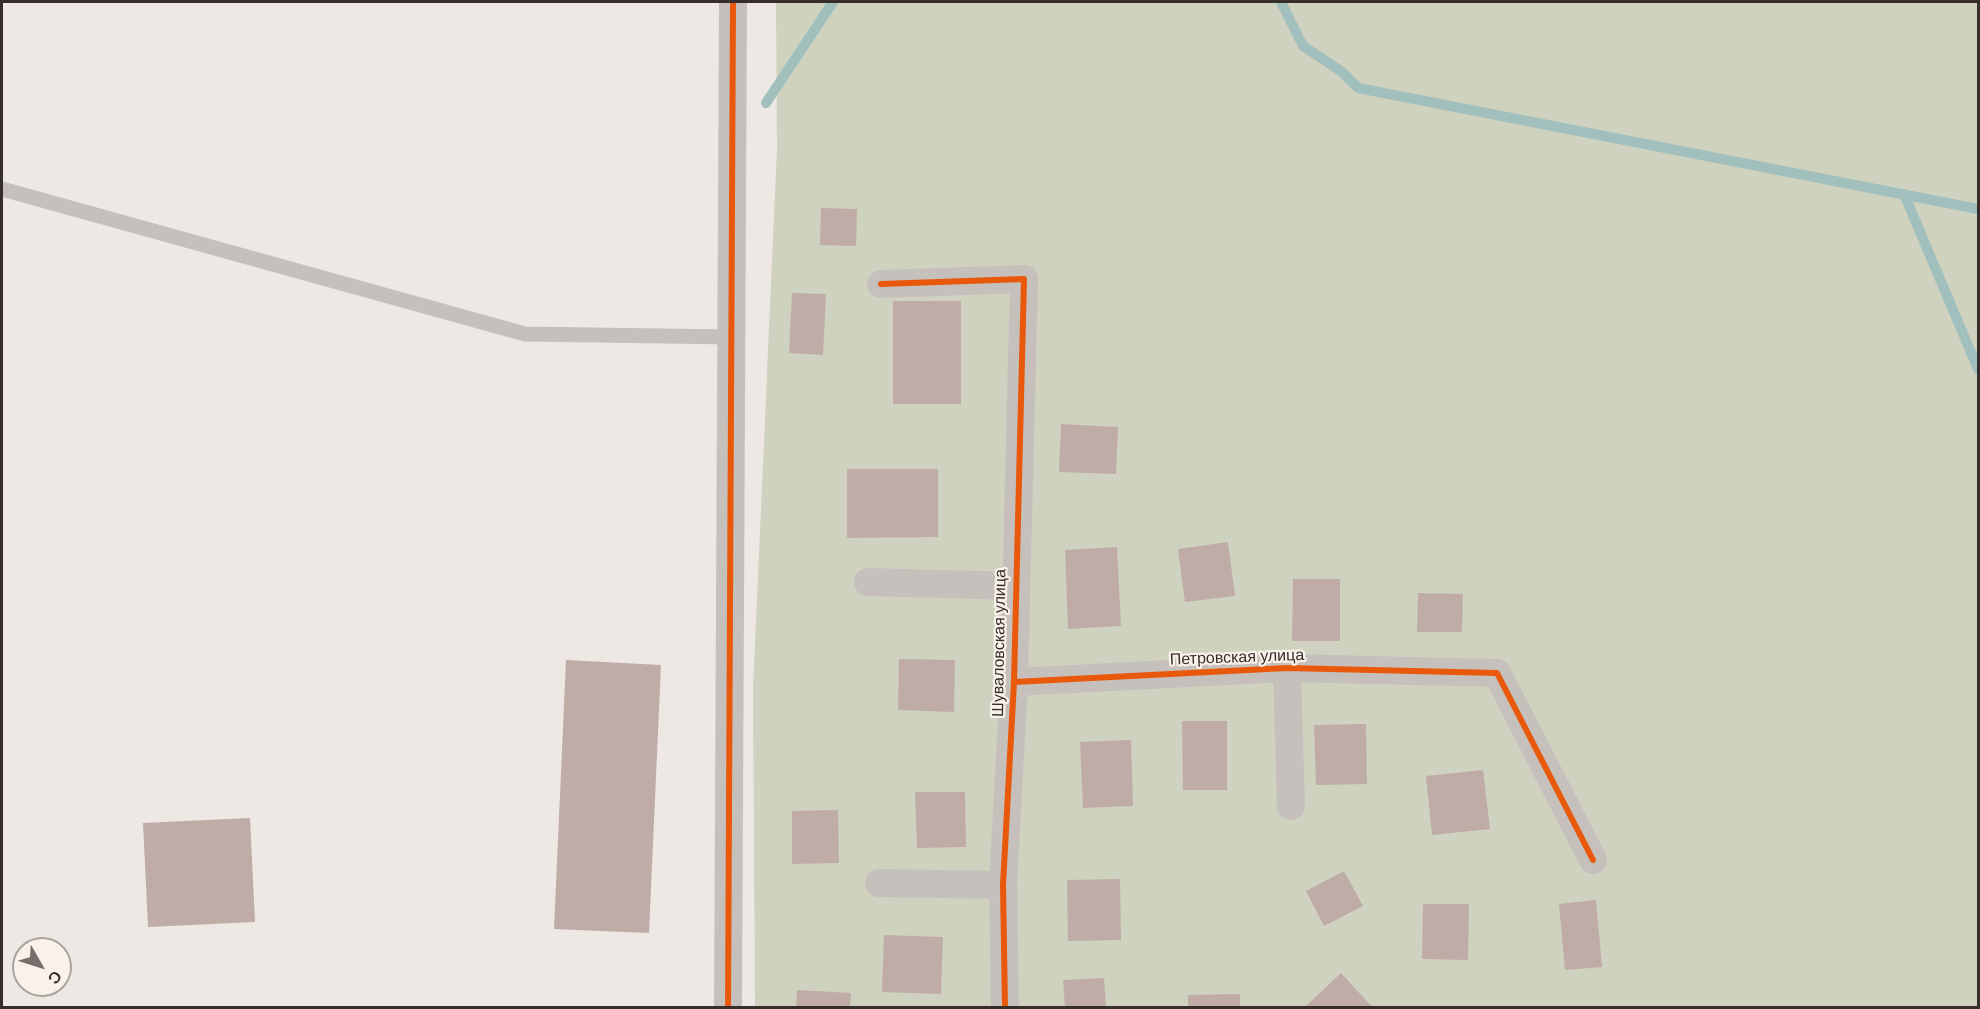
<!DOCTYPE html>
<html>
<head>
<meta charset="utf-8">
<style>
	body { margin:0 }
	#map { position:relative; width:1980px; height:1009px; overflow:hidden; background:#ede8e3; font-family:"DM Sans",sans-serif }
	canvas { display:block }
	.frame { position:absolute; inset:0; border:3px solid #372d2a; pointer-events:none }
	.north { position:absolute; left:12px; top:937px; width:60px; height:60px; box-sizing:border-box; background:#f9f2eb; border:2px solid #aba39e; border-radius:50%; rotate:129deg; font-size:16px; font-weight:700; line-height:24px; text-align:center; color:#372d2a }
	.north::after { content:''; display:block; margin:auto; width:21px; height:27px; background:#776e6b; clip-path:polygon(50% 0,100% 100%,50% 72%,0 100%) }
</style>
</head>
<body>
<div id="map">
<canvas width="1980" height="1009"></canvas>
<div class="frame"></div>
<div class="north">С</div>
</div>
<script>
const context = document.querySelector('canvas').getContext('2d');
context.lineJoin = 'round';
function fill(path, color) { context.fillStyle = color; context.fill(path, 'evenodd'); }
function strokePath(path, color, width, dash) { context.strokeStyle = color; context.lineWidth = width; context.lineCap = dash ? 'butt' : 'round'; context.setLineDash(dash || []); context.stroke(path); }
function label(font, color, halo, rows, align = 'center') {
  context.font = font + ' "DM Sans",sans-serif'; context.lineWidth = 4.5; context.setLineDash([]); context.textBaseline = 'middle'; context.strokeStyle = halo; context.fillStyle = color; for (const [text, x, y, turn = 0] of rows) {
    context.save(); context.translate(x, y); context.rotate((+turn || 0) * Math.PI / 180); context.textAlign = isNaN(turn) ? turn : align; if (halo) context.strokeText(text, 0, 0); context.fillText(text, 0, 0); context.restore();
  }
}
fill(new Path2D(`
	M776,2H1978V1007L755,1008L753,689L777,148Z`), '#cfd2be');
strokePath(new Path2D(`
	M1281,2L1303,46L1341,71L1358,88L1978,209
	M766,103L833,2
	M1904,194L1978,369`), '#a1bfbc', 10);
fill(new Path2D(`
	M821,208L857,209L856,246L820,245Z
	M792,293L826,294L823,355L789,353Z
	M893,301H961V404H893Z
	M1061,424L1118,427L1116,474L1059,472Z
	M847,469H938V537L847,538Z
	M1228,542L1235,596L1185,602L1178,549Z
	M1117,547L1121,626L1068,629L1065,550Z
	M1293,579H1340V641H1292Z
	M1418,593L1463,594L1462,632H1417Z
	M899,659L955,660L954,712L898,710Z
	M566,660L661,665L649,933L554,929Z
	M1182,721H1227V790H1183Z
	M1366,724L1367,784L1316,785L1314,725Z
	M1131,740L1133,806L1083,808L1080,742Z
	M1483,770L1490,829L1432,835L1426,776Z
	M915,792H965L966,847L917,848Z
	M838,810L839,863L792,864V811Z
	M250,818L255,922L148,927L143,823Z
	M1344,871L1363,906L1324,926L1306,891Z
	M1120,879L1121,940L1068,941L1067,880Z
	M1596,900L1602,967L1565,970L1559,904Z
	M1423,904H1469L1468,960L1422,959Z
	M884,935L943,937L941,994L882,992Z
	M1341,973L1373,1008H1304Z
	M1104,978L1106,1008H1065L1063,980Z
	M797,990L851,993L850,1008H796Z
	M1240,994V1008H1188V995Z`), '#c0aca6');
strokePath(new Path2D(`
	M2,189L525,334L732,337`), '#c6c0bc', 15);
strokePath(new Path2D(`
	M881,284L1024,279L1014,682L1003,885L1005,1008
	M868,582L1015,586
	M1287,668L1291,806
	M1014,682L1287,668L1497,673L1593,860
	M879,883L1003,885
	M728,1008L733,2`), '#c6c0bc', 28);
strokePath(new Path2D(`
	M881,284L1024,279L1014,682L1003,885L1005,1008
	M1014,682L1287,668L1497,673L1593,860
	M728,1008L733,2`), '#e8590c', 6);
label('16px', '#372d2a', '#f9f2eb', [
	["Шуваловская улица",1000,643,-89],
	["Петровская улица",1237,658,-2]
]);
</script>
</body>
</html>
